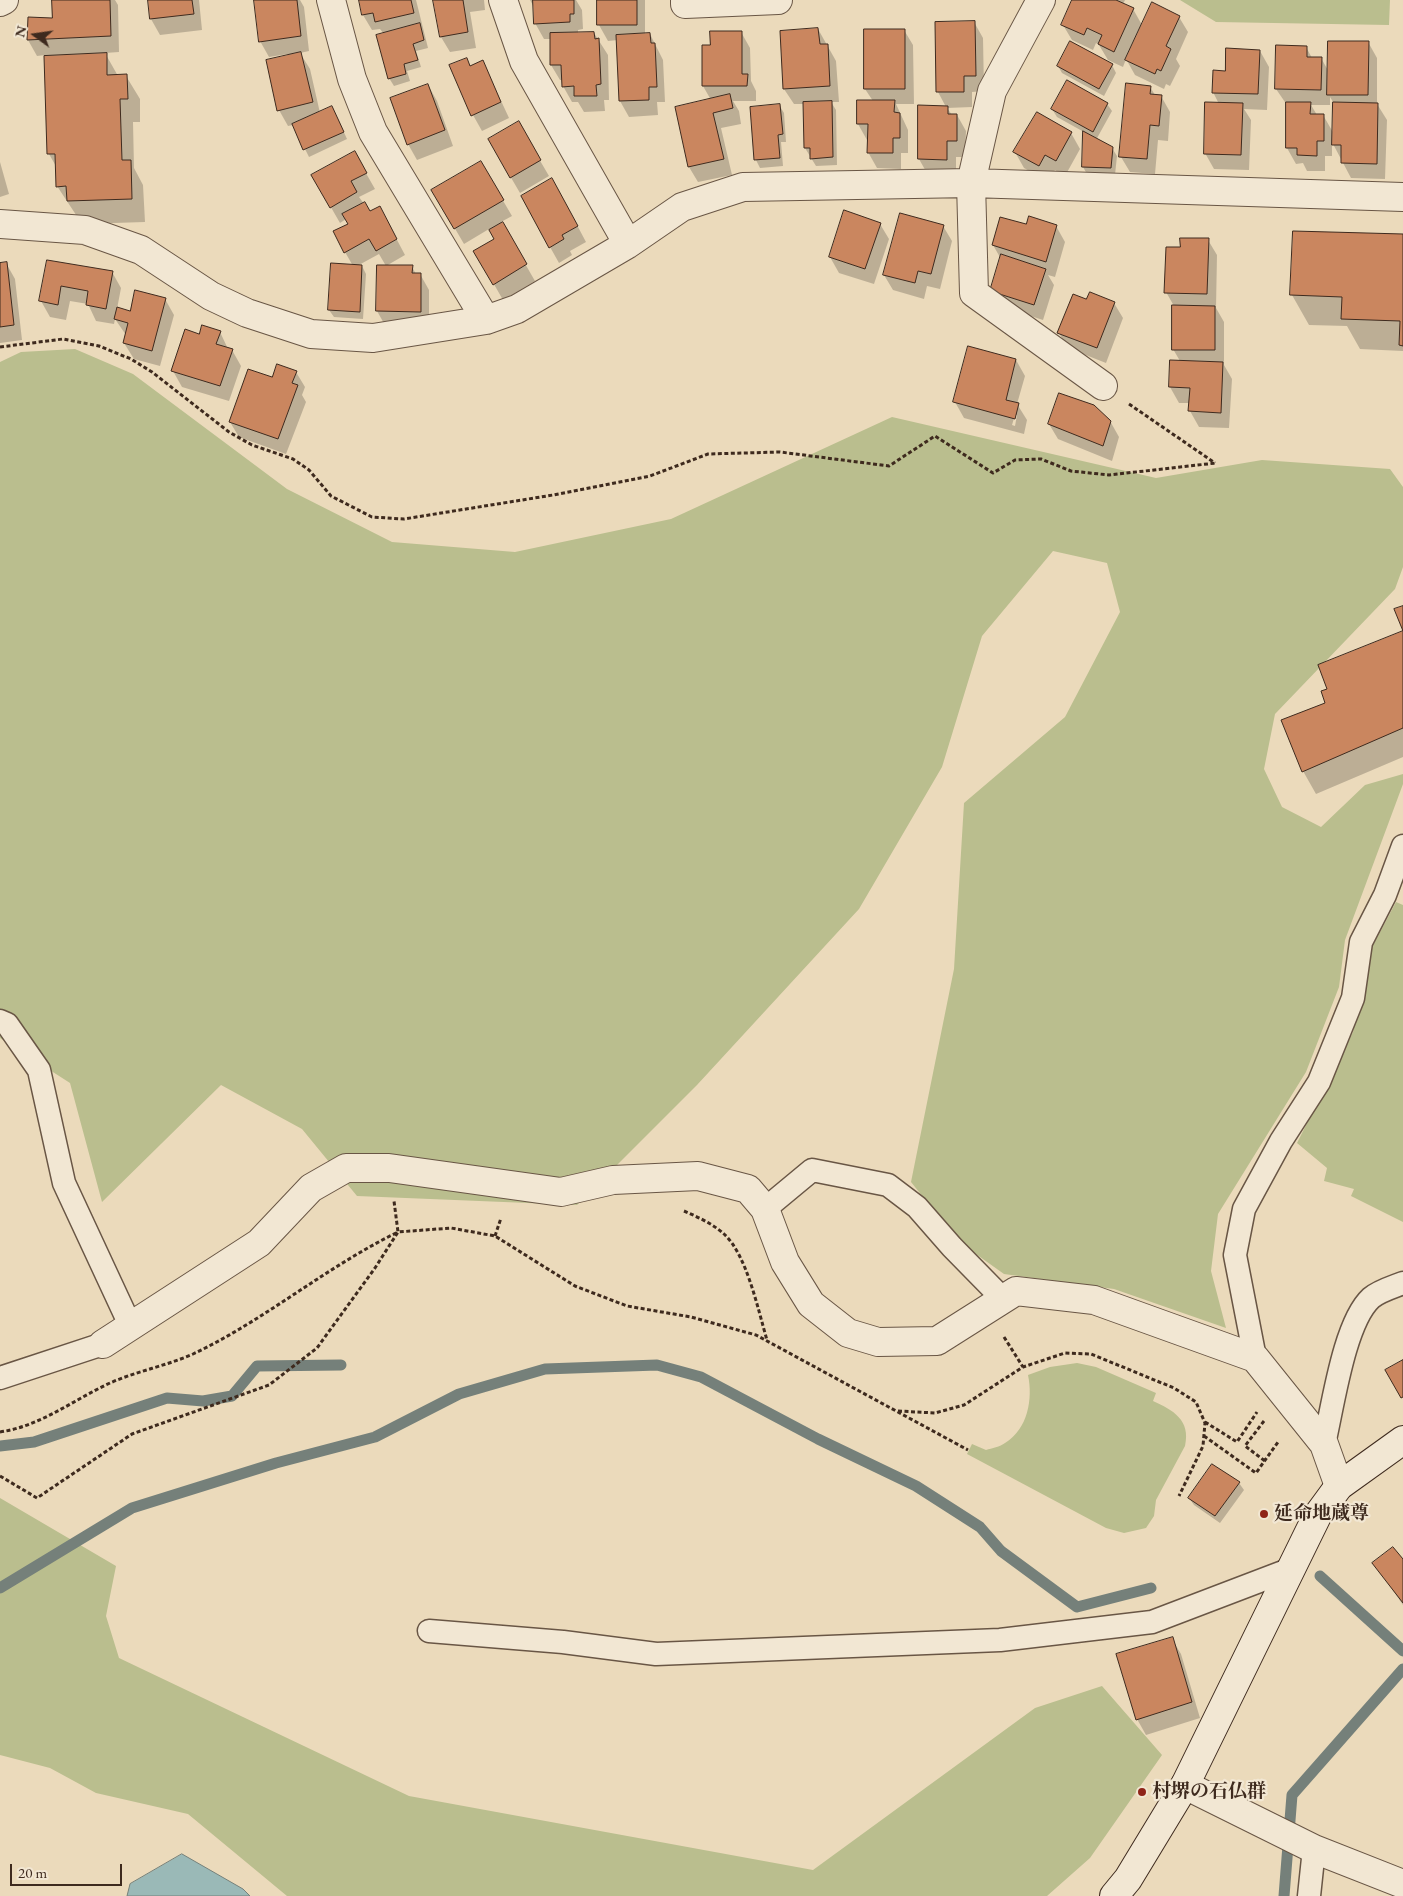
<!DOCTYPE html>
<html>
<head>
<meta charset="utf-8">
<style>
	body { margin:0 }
	#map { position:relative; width:1403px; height:1896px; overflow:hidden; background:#ebdabb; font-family:"EB Garamond",serif }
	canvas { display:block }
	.north { position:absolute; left:10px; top:10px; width:50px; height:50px; -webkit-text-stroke:4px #f2e7d3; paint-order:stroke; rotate:284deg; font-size:14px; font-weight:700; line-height:20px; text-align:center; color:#3e2a1e }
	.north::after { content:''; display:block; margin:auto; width:18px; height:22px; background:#3e2a1e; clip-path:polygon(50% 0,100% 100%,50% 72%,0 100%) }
	.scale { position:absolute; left:10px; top:1864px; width:112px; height:22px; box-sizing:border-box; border:2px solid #3e2a1e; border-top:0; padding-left:6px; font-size:15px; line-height:18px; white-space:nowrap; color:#3e2a1e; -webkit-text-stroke:4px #f2e7d3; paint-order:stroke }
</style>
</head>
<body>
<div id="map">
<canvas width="1403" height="1896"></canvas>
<div class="north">N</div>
<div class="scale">20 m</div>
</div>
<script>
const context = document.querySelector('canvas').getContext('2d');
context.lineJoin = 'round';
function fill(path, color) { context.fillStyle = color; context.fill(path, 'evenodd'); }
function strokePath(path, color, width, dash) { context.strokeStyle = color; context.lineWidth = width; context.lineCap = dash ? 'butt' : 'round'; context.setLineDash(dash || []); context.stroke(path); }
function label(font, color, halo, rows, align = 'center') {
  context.font = font + ' "EB Garamond","Noto Serif JP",serif'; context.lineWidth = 4.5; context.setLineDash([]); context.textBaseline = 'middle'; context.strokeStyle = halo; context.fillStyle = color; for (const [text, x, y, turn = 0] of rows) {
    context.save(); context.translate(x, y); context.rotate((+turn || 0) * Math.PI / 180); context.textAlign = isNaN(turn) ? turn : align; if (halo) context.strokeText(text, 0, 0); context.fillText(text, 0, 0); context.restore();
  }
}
fill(new Path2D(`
	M1180,0H1390L1389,25L1216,22Z
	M75,349L133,374L287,489L392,542L515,552L671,519L892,417L1156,478L1262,460L1390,469L1403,487V567L1395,589L1275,714L1264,769L1282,807L1321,827L1365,785L1403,774V784L1345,940L1339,987L1306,1072L1218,1214L1211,1271L1226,1328L1114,1289L1004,1274L959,1242L911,1182L954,969L964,803L1065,717L1120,612L1107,563L1053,551L982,636L942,767L859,909L697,1085L577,1205L357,1196L302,1129L221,1085L102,1202L70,1083L0,1038V362L21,352Z
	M1396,902L1403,905V1222L1351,1196L1354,1189L1324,1181L1327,1168L1297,1143L1353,1032L1370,951Z
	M1077,1363L1096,1367L1156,1393L1153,1401C1173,1410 1191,1420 1185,1446L1156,1500L1154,1516L1146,1528L1124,1533L1106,1528L967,1454L972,1444L986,1450C992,1448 1000,1447 1005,1443C1028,1429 1033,1399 1028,1375L1050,1367Z
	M0,1498L116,1566L106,1616L119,1658L409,1796L813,1870L1035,1708L1102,1686L1162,1755L1090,1858L1047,1896H287L188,1814L96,1793L50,1768L0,1755Z`), '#babe8e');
const water = new Path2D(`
	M182,1854L243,1889L250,1896H127L130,1884Z`);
fill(water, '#9ab9b7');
strokePath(water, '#75807a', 1);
fill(new Path2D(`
	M55,0H115L118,5L119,52L105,53L118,76H126L140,99V122H133L134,168L143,185L145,222L82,224L57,186V168L49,154L45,55L37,56L28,40L29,19L53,20Z
	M149,0H199L202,30L160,35L151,19Z
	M255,0H300L304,7L309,51L300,53L310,69L320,113L336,115L347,139L309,157L293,125L288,126L279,110L288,54L269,57L260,41Z
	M360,0H416L428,48L416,51L421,67L407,71L410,81L394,86L389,78L384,34L380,29L372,30L363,15Z
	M435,0H484L485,10L470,12L476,48L450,52L441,37Z
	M530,0H576L582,10L583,29L578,30V34L594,33L608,55L609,100H604L605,111L584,112L578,102H572L563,86V80H560L551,65V39H544L535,23L534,7Z
	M598,0H645V35L650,34L663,60L665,102H657L658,115L629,117L620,101L618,40L608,41L599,25Z
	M1074,0H1125L1123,4L1133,9L1142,25L1179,17L1188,32L1176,59L1180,66L1170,86L1166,84L1164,89L1135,75L1126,59L1123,67L1108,60L1099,45L1096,43L1093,50L1072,40L1063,25Z
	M974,22L983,38L984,91L972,92V107L947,108L952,115H957L966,131L965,157H956V175H928L919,159V106L946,107L938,92Z
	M818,29L836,61L839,102H831L836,110L837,165L816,166L805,148L804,104H794L784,89Z
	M904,30L913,45L914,104H896L908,130V153H901V169L877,168L868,152L867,140L858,124L873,101L865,89Z
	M741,32L750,48L751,81L756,91V101H733L739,111L741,124L721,128L732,175L698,182L689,167L711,100L703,86L711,47Z
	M1368,42L1377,58V104L1387,120L1385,179L1351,178L1332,142V156H1325V171H1307L1303,163L1296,164L1287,148V105L1276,89L1306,47L1312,58H1321L1329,72ZM1330,97L1335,105L1334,134L1323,115H1317L1311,105H1330Z
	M1260,51L1269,67L1267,110L1244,109L1251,120L1249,170L1214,169L1205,153L1219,104L1213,92L1227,72Z
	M483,62L509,118L482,131L473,115L471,67Z
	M1112,65L1116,73L1104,96L1062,73L1058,66Z
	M428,85L437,101L453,146L417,160L408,144Z
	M1150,87L1155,95L1161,96L1170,112L1168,141L1158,140L1155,174L1130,172L1121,157Z
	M1107,104L1112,111L1096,140L1112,148L1117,156L1115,175L1087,174L1083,167L1084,132L1057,117L1052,109Z
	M779,105L784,113L786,142H781L783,166L760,168L756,160L751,108Z
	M518,123L549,176L520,193L489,140Z
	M1071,133L1080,149L1065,176L1055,170L1048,181L1024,168L1015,152Z
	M0,162L9,194L0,197Z
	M481,163L512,216L501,222L535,281L503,300L475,251L495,240L489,229L464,244L433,191Z
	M363,168L375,189L359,197L370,212L388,223L405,255L386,266L379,254L357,266H362L366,274L363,319L334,317L329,310L353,266L345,252L349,224L346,219L340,223L313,176Z
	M561,195L586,242L570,251L572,255L559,263L522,197Z
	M880,224L889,239L874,284L839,273L830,257Z
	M943,226L952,241L940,289L927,286L924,299L893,290L884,275Z
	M1027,226H1056L1065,242L1055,277L1048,275L1054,285L1043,320L1000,306L991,291L1001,259L993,245Z
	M1403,236V351L1360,349L1347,326L1309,325L1292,295Z
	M1208,240L1217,255L1216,308L1224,322V365L1232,379L1229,428L1199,427L1190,411V403H1179L1170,387L1180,361L1173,349L1174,306L1166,292Z
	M48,261L112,272L121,288L117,309L131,312L165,299L174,315L160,366L134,359L124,343L126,335L115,319L114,324L96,321L88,304L70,301L66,320L50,317L41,301Z
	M6,263L15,279L22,340L0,343V264Z
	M412,267L416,274H420L429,290V327H386L377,311Z
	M1087,301L1114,303L1123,318L1106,363L1068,348L1059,333Z
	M220,332L228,349L232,350L241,366L229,401L182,387L173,371L200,336Z
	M1016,360L1025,376L1017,404L1027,420L1024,434L964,418L955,402ZM1015,415H1017L1015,426L1012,425Z
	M296,372L305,387L302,395L306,402L286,454L239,437L230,422L273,379Z
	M1110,421L1119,437L1112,461L1058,439L1049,424Z
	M1403,633V757L1316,794L1303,771L1327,703L1329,690Z
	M1239,1483L1244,1490L1220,1523L1194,1505L1189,1498Z
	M1403,1560V1605L1374,1563Z
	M1172,1639L1181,1654L1200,1718L1146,1735L1137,1719Z`), '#0003');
strokePath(new Path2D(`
	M0,1446L34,1442L167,1398L203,1401L232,1396L257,1366L341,1365
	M1320,1576L1403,1651
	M0,1588L132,1508L276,1463L375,1437L459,1394L545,1369L657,1365L701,1377L818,1439L916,1486L980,1527L1001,1551L1077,1607L1151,1588
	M1284,1896L1292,1795L1403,1669`), '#75807a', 11);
const building = new Path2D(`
	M52,0H110L111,36L27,40L28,17L52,18Z
	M148,0H192L194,14L150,19Z
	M254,0H297L301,36L259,42Z
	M359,0H411L414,13L375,22L373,13L362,15Z
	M433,0H463L468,32L440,37Z
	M533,0H574V14H570V22L534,24Z
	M597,0H637V25H597Z
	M1072,0H1116L1134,8L1114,52L1098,44L1102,35L1087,28L1084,35L1061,25Z
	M1152,2L1180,16L1166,46L1171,49L1161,71L1157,69L1155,74L1125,60Z
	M975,21L976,76H964V92H936L935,22Z
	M420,23L424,40L413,44L418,60L404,64L406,74L388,79L376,35Z
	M818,28L820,44H828L830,86L783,89L780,31Z
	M864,29H905V89H864Z
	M710,31H742V74H748L747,86H702V45H710Z
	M594,32L595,39L599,38L601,84L596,85L597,96H574V86L562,87L561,65H550V33Z
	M650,33L651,43H655L657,87H649V100L619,101L616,35Z
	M1070,41L1113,64L1099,89L1057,66Z
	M1328,41H1369L1368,95H1327Z
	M1276,45L1307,46V57H1322L1321,90L1275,89Z
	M1226,48L1260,50L1258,94L1212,93L1213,70L1225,71Z
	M301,52L313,102L277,111L266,60Z
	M107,53V75L127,74L128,99H120L122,160H131L132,199L67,201L66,186L56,187L55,154H47L44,56Z
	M467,58L470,66L483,60L501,102L471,116L449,65Z
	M1067,80L1108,103L1093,132L1051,109Z
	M1126,83L1151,86L1150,94L1162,95L1159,126L1150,125L1147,159L1119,157Z
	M428,84L445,130L407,145L390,98Z
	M730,94L733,108L713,113L724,159L688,167L675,107Z
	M857,100H895L894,112L900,113V138H893V153H867L868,124H857Z
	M832,101L833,157L810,159V148H804L803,102Z
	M1205,102L1243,103L1241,155L1204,154Z
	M1286,102H1311L1310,114H1324V141H1317V156L1297,155V148H1286Z
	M1333,102L1378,103L1377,164L1341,163V145H1332Z
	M780,104L783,134L778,135L780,158L754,160L750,107Z
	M918,105L948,106V114H957V141H947V160L918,159Z
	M332,106L344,132L303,150L292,124Z
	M1037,112L1072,132L1056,161L1045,155L1039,166L1013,152Z
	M519,121L541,160L510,178L488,139Z
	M1083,131L1113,147L1111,168L1082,167Z
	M355,151L367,173L351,181L357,192L330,208L311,175Z
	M481,161L504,200L454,229L431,190Z
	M552,178L578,226L562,235L564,239L549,248L521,196Z
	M365,202L370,211L380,206L397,239L376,251L369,239L344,253L333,231L348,224L342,214Z
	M844,210L881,223L865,269L829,257Z
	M900,213L944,225L931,274L918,271L915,283L883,275Z
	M1029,216L1057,225L1046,262L992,245L1000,217L1026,224Z
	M503,222L527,264L493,285L473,251L494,239L489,230Z
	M1293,231L1403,234V346L1399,345L1400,321L1341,319L1342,297L1290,295Z
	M1180,238H1209L1207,294L1164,293L1166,247H1180Z
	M1001,254L1046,269L1034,305L990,291Z
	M47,260L113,271L106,309L86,305L88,291L61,286L58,305L39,301Z
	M7,262L14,325L0,327V263Z
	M331,263L362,265L360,312L328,310Z
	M377,265H413L412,273H421V312L376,311Z
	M135,290L166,298L152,351L123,343L128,323L114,319L117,307L130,311Z
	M1090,292L1115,302L1097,348L1057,333L1073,294L1086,299Z
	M1172,305L1215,306V350H1172Z
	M202,325L221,331L216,344L233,349L220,386L171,371L185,329L199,334Z
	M968,346L1016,359L1006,400L1019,403L1015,419L953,402Z
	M1170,360L1223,362L1221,413L1188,411L1190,388L1169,387Z
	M277,364L297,371L292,383L298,385L278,439L229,422L248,369L272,377Z
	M1059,393L1094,405L1111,421L1103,446L1048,424Z
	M1403,606V631L1394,609Z
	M1403,631V728L1302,772L1281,720L1325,703L1321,691L1327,689L1318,665Z
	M1403,1360V1397L1401,1398L1385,1370Z
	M1212,1464L1240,1482L1215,1516L1188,1498Z
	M1393,1547L1403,1559V1603L1372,1563Z
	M1173,1637L1192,1702L1136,1720L1116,1654Z`);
fill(building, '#ca865f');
strokePath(building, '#3e2a1e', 1);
const lane = new Path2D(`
	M0,1021L7,1024L39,1070L64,1183L130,1325
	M765,1209L812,1170L888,1185L917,1207L952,1247L1003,1299
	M1255,1358L1235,1255L1244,1209L1281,1141L1319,1082L1353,998L1361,942L1385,895L1403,846
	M0,1378L103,1344
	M1324,1444C1333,1406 1344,1323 1371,1298C1379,1291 1393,1287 1403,1283
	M429,1631L563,1642L656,1654L1000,1640L1152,1622L1291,1569
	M1309,1896L1314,1849`);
const street = new Path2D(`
	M331,0L352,79L373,132L486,320
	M503,0L524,61L628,244
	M685,0V4L778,0
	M1041,0L992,91L971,183L974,293L1103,386
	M0,2L4,0
	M0,224L85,230L141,250L211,296L247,313L311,334L373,338L486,320L517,309L628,244L682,207L743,187L971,183L1403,197
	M103,1344L259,1243L311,1188L346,1168H389L561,1192L613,1180L698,1176L748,1189L765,1209L785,1262L811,1304L848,1333L878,1342L937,1341L1016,1291L1094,1300L1255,1358L1324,1444L1339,1486
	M1185,1785L1314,1849L1403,1884`);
const secondary = new Path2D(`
	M1114,1896L1128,1879L1185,1785L1317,1516L1339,1486L1403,1440`);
strokePath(lane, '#695645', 25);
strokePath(street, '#695645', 30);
strokePath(secondary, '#3e2a1e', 30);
strokePath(new Path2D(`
	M0,347L63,339L99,346L131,359L152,372L229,432L252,445L293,459L309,470L331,496L372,517L404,519L553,495L650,476L708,454L780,452L889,466L935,436L993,473L1015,460L1041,459L1071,471L1109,475L1216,463
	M1129,404L1215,463
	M684,1211C698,1217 713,1224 724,1234C747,1255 758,1310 767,1340
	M495,1236L501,1218
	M1004,1337L1023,1367
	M898,1411L935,1413L964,1405L1023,1367L1065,1353L1091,1354L1174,1388L1196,1402L1205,1423L1203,1446L1179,1496
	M1264,1421L1245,1446L1265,1461
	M1205,1422L1237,1442L1257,1412
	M0,1432C41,1426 73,1400 110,1383C137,1371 166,1366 193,1354C265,1320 326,1267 398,1232L394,1201
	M1204,1436L1256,1473L1278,1442
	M0,1476L37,1498L132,1434L269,1385L317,1348L375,1268L398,1232L451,1228L495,1236L575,1286L627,1306L691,1317L756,1335L968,1450`), '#3e2a1e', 3, [4, 2.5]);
strokePath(lane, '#f2e7d3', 22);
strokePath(street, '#f2e7d3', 28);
strokePath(secondary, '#f2e7d3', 28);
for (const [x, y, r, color] of [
	[1264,1514,5,"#8f2418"],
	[1142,1792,5,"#8f2418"]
]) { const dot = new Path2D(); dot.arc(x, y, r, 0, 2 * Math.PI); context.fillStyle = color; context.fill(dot); strokePath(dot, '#f2e7d3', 2); }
label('bold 19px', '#3e2a1e', '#f2e7d3', [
	["延命地蔵尊",1274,1514],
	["村堺の石仏群",1152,1792]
], 'left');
</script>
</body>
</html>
